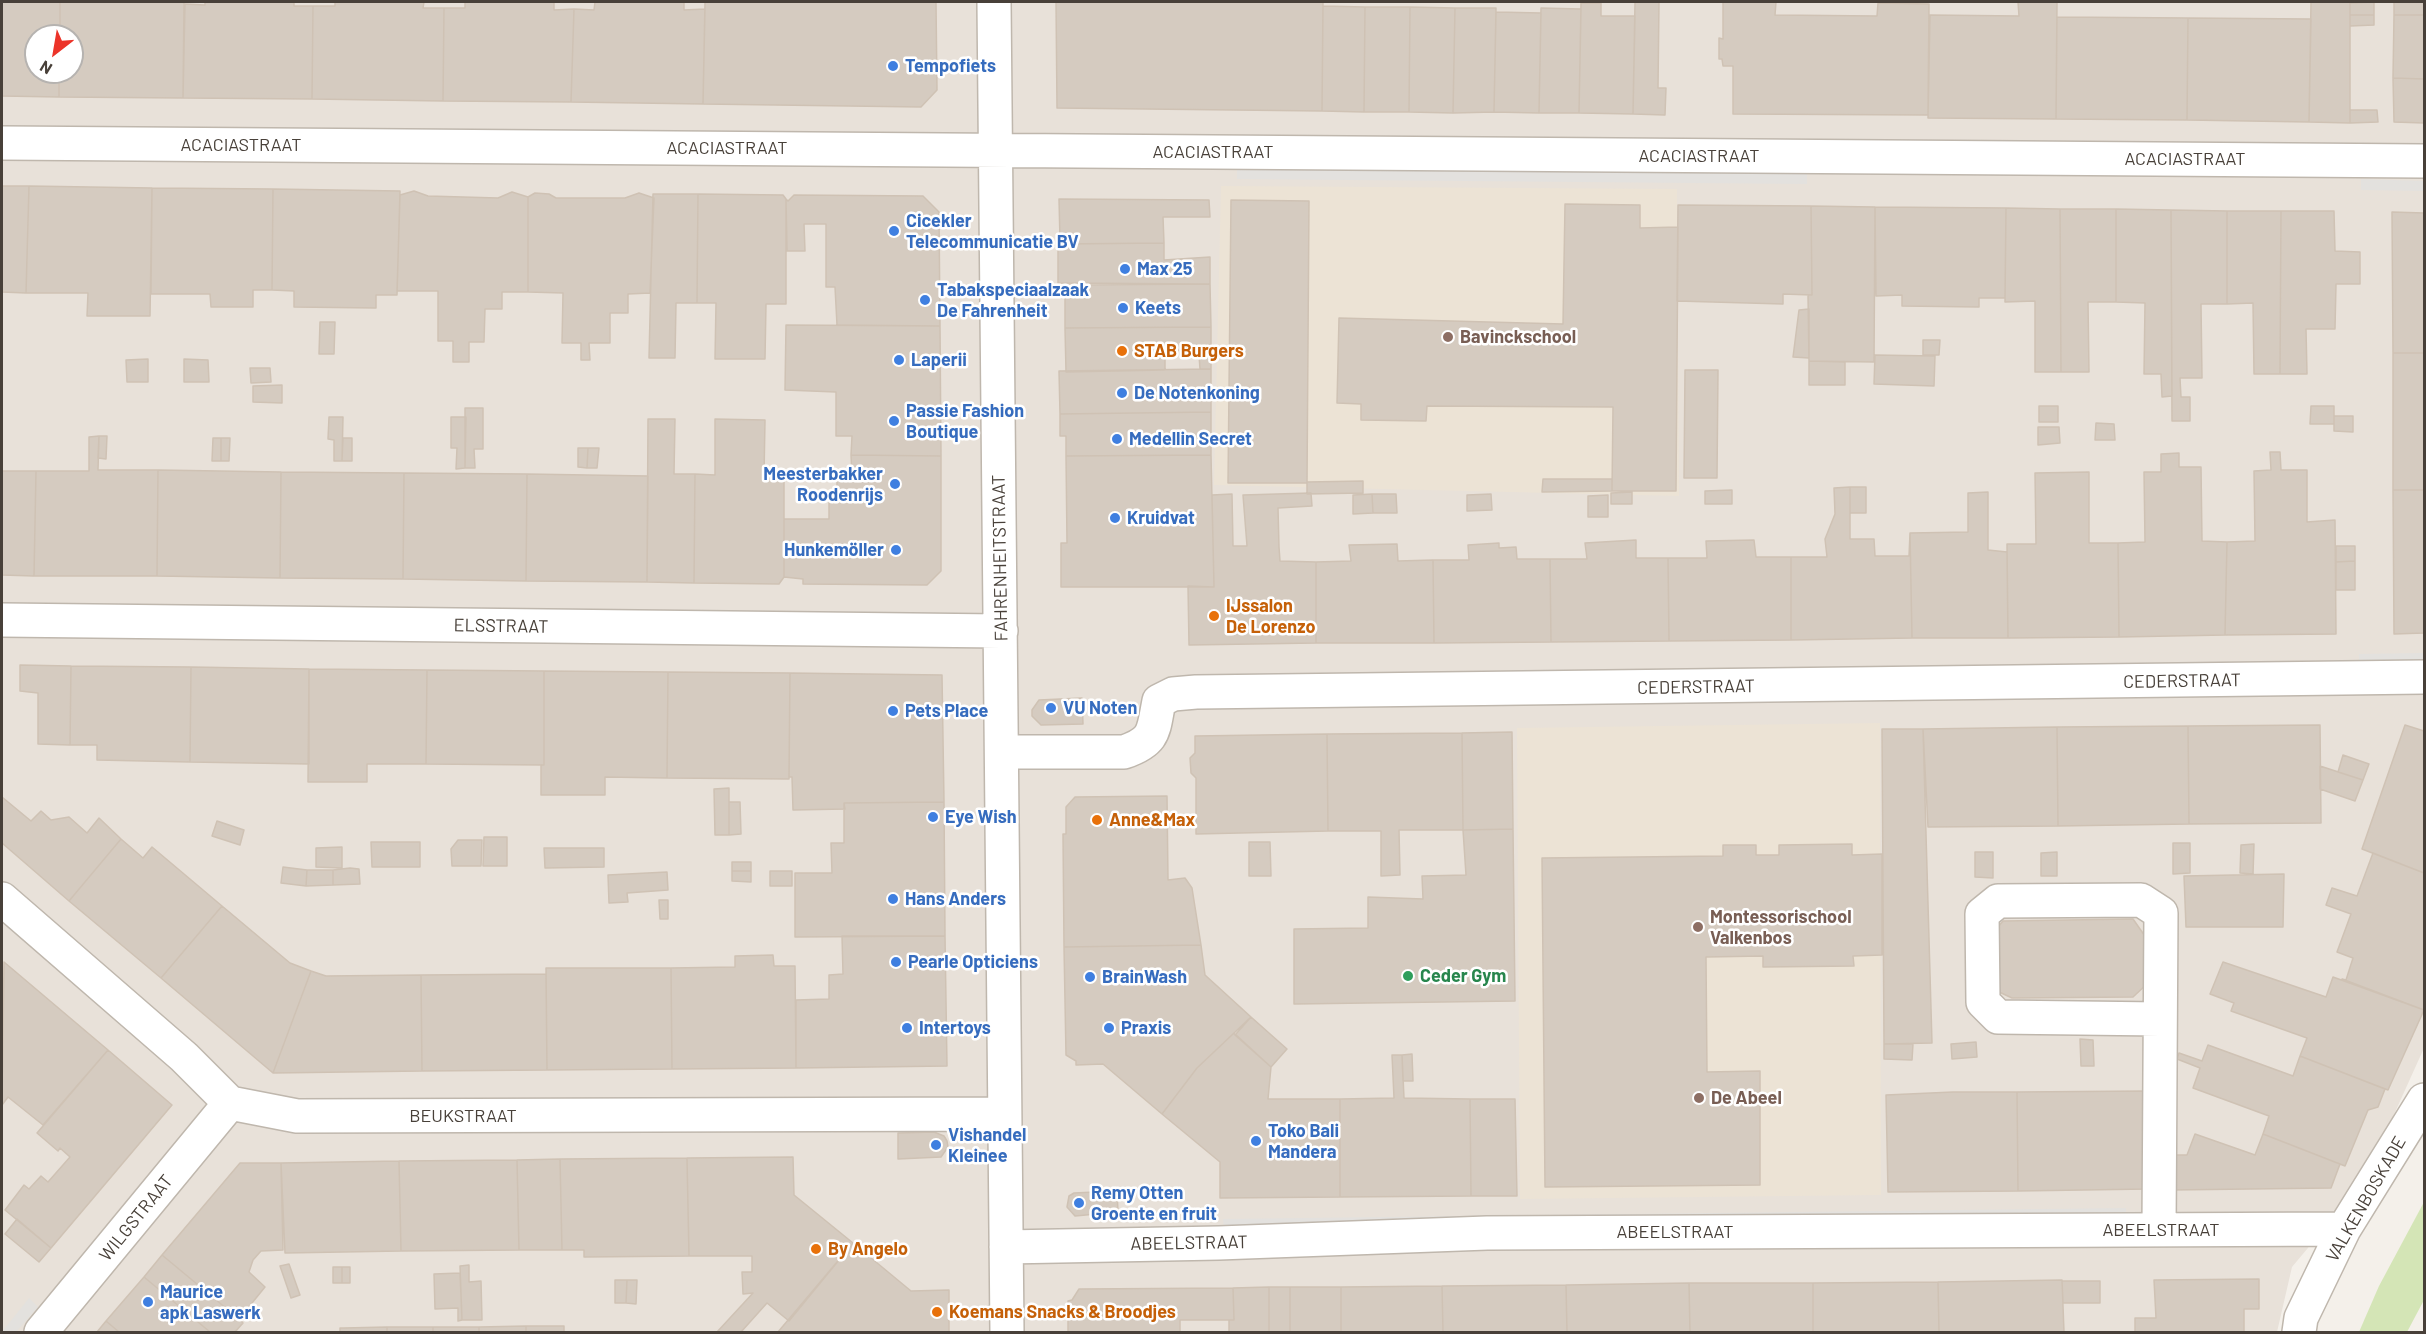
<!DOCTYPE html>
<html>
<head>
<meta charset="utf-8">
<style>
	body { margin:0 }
	#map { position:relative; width:2426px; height:1334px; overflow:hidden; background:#f4f0ea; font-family:Barlow,sans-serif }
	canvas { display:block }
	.frame { position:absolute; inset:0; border:3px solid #484039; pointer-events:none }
	.north { position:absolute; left:24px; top:24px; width:60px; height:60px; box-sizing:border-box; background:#fff; border:2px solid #b6b3b0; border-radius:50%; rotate:211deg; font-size:16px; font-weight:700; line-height:24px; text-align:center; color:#484039 }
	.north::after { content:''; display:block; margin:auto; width:21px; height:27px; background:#ec3429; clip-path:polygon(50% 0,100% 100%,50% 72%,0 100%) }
</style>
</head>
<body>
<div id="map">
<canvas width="2426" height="1334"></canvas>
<div class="frame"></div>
<div class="north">N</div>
</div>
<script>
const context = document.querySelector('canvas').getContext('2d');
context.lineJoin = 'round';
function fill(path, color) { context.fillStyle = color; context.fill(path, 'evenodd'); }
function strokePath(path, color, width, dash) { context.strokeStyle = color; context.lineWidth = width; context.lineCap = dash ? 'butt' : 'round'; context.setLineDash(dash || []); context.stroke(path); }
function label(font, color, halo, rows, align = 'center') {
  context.font = font + ' Barlow,sans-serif'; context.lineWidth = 5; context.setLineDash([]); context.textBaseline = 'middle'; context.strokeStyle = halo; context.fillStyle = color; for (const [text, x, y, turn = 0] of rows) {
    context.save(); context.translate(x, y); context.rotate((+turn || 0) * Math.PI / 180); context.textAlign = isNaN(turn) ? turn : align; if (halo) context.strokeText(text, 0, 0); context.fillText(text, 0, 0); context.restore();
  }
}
fill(new Path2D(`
	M2,2H2424V1048L2364,1181L2292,1267L2277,1332H2ZM36,36H72V72H36Z`), '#e8e1d9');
fill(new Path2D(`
	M1221,186L1677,189L1679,496L1214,485Z
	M1880,723L1881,1195L1520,1199L1517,728Z`), '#ece3d5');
fill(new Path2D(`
	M2424,1202V1300L2407,1332H2359L2379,1286Z`), '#d4e5b6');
fill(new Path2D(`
	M1237,169L1807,174V184L1237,179Z
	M2361,179L2424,181V191L2361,190Z
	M2424,653V666L2359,667V654Z
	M2126,1208V1218L1224,1230L1223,1219Z
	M29,1298L38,1307L16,1332H2Z`), '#e3e1de');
const building = new Path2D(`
	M2,2H60V36H36V72H59V97L2,96Z
	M60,2H184L183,98L59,97V72H72V36H60Z
	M205,2H294V6H313L312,99L183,98L185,4L205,5Z
	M335,2H424L423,8H444L443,101L312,99L313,6H335Z
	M465,2H554V10L574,9L571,102L443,101L444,8H465Z
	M595,2H684V10L705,9L703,104L571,102L574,9L594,10Z
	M705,2H936L937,90L921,107L703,104Z
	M1056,2H1323L1322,111L1057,108Z
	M1635,2H1659L1658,88H1666L1665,115L1633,114Z
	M1723,2H1776L1775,15L1877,16L1878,3L1929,4L1928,115L1733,114V66H1723L1722,59H1719V38L1723,39Z
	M2018,2H2057L2056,119L1928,118L1930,15L2019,16Z
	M2311,2H2350V123L2309,122Z
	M2374,2V15H2350V3Z
	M2394,2H2424V15H2394Z
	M1581,3H1601V16H1635L1633,114L1579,113Z
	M1323,6L1365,7L1364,112L1322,111Z
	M1365,7H1410L1409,112H1364Z
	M1410,7L1455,8L1453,113L1409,112Z
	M1455,8H1496L1494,112L1453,113Z
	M1541,8L1581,9L1579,113H1539Z
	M1496,12L1541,13L1539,113L1494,112Z
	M2350,15H2374V25L2350,26Z
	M2394,15H2424V79L2393,78Z
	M2057,17L2188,18L2187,120L2056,119Z
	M2188,18L2311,19L2309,122L2187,120Z
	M2393,78L2424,79V123L2394,122Z
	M2350,110H2377L2378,122L2350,123Z
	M2,186H29L26,293L2,292Z
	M29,186L152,188L150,316H87L88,293H26Z
	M152,188L273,189L272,290H253V307H211L210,294H151Z
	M273,189L400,191L397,295H376V308L294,307V291L272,290Z
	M414,191L428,196L498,198L512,192L528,197V292H502V309H485L484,342H469V362H453V341H438V291H397L400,195Z
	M535,193L549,194L556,198H625L639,193L654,198L650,293L628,294V313H610V343H589L590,360H581V343H562L563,293L528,292V197Z
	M653,194H698L697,303H676L675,358H649Z
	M698,194L783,195L786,199V304H766L765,359H715L716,303H697Z
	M794,195L923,196L939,212L940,326L837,325L835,287H826V224H804L805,251H787L786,199L788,201Z
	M1059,199L1209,200L1210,217H1163L1164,243L1063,244V240H1060Z
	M1231,200L1309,201L1307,483H1228Z
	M1565,204L1640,205V228L1678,227L1676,491H1612L1613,407L1427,406L1426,421L1361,420V404L1337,403L1339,318L1563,324Z
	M1678,205L1811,206L1812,295L1783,294V304L1677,301Z
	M1811,206L1875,207L1874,362L1809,361L1808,295H1812Z
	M1875,207L2006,208L2005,298H1979V307L1902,306V295L1876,296Z
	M2006,208L2060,209L2061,372H2035V301L2005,302Z
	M2060,209H2116V302H2088L2089,372H2061Z
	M2116,209L2171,210L2172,396L2162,397L2161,374H2144L2145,303L2116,302Z
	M2171,210L2227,211V304H2201L2202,378H2180L2181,397H2190V421H2172Z
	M2227,211H2281L2280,374H2254L2253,303L2227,304Z
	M2281,211H2334L2335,251L2360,252V284H2336L2335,329H2306L2307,374H2280Z
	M2392,212L2424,213V353H2393Z
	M1164,243V260L1210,257V284L1058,283V244Z
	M1210,284L1211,327L1065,328V285Z
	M1809,309V358L1793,357L1799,310Z
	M320,322H335L334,354H319Z
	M786,325L940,326L941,456L851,455L852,436H836V392L785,390Z
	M1211,327V369H1200L1199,355H1180L1178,349H1165V370L1066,372L1065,328Z
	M1923,340H1940L1939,355H1923Z
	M2393,353H2424V490H2393Z
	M1875,355L1935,356L1934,386L1874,384Z
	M148,359V382H127L126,360Z
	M184,359L208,360L209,382H184Z
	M1809,361L1845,362V385H1809Z
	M250,368H270L271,382L251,383Z
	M1211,369V412L1060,414L1059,371Z
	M1685,370H1718L1717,478H1684Z
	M282,385V403L253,402V386Z
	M2039,406H2058V422H2039Z
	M2311,406H2334V424H2310Z
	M465,408H483V449H474L475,468H465Z
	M1211,412V455L1066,456V436H1060V414Z
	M2334,416H2353V432L2334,431Z
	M329,417H343L342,461H334V440L328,439Z
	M451,417H466L465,468L456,469L457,448H451Z
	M648,419H675L674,474H695L694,583L647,582Z
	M715,419L765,420L764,476H784V577L779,584L694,583L695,474L715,475Z
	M2096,423L2114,424L2115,440H2095Z
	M2038,427H2059L2060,443L2038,445Z
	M99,436L98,470H158L157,576H34L36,471H89V437Z
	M99,436H107L106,459L98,458Z
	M213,438H221V461H212Z
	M221,438H230L229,461H221Z
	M343,438H352V461H342Z
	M578,448H588L587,468L578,467Z
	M588,448H599L597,468H587Z
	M2270,452H2280L2281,470H2307V522L2335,520L2336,634L2225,635L2227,542L2255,541L2254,471L2271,470Z
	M2179,453V467H2201L2202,541L2227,542L2225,635L2119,637L2118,543L2145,542L2144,472H2161V454Z
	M851,455L941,456V571L927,585L803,584V579L784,577V519H829V496H837V476L852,475Z
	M1211,455L1214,587H1061V543H1067L1066,456Z
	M158,470L281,472L280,578L157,576Z
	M2,471H36L34,576L2,575Z
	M281,472L404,473L403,579L280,578Z
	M2089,472V543H2118L2119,637L2008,638L2007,544H2036L2035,473Z
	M404,473L527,474L526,581L403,579Z
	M527,474L648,476L647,582L526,581Z
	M1543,479H1612V491L1542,492Z
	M1363,481V493L1307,494V482Z
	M1850,487V539H1874L1875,556H1909L1910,533L1912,638L1791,640V557H1827L1825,539L1835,514L1834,488Z
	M1850,487H1866V513H1850Z
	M1732,490V504H1705V491Z
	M2393,490H2424V633L2394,634Z
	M1632,492V504H1611V493Z
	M1988,492V550L2007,552L2008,638H1912L1910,533L1968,532V493Z
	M1311,493L1312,506L1278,508L1279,547L1280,561L1316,562V643L1189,645L1188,586L1214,587L1212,495L1232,494L1233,546H1247L1243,495Z
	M1372,494H1396L1397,513H1373Z
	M1372,494L1373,513L1353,514V495Z
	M1491,494L1492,510L1467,511V495Z
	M1608,495V517H1588V496Z
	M1636,540V558H1668L1669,641L1551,642L1550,559H1587L1585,543Z
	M1754,540L1756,557H1791V640L1669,641L1668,558H1707L1706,541Z
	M1499,543V548L1516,547L1517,559H1550L1551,642L1434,643L1433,560H1469L1468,545Z
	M1397,544L1398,561L1433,560L1434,643H1316V562L1351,561L1349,545Z
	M2336,546H2355V561L2336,562Z
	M2355,561V590H2336V562Z
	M20,665L71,666L70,745L38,744V693L20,691Z
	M71,666L191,667L190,762L97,760V745H70Z
	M191,667L309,669V764L190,762Z
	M309,669L427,670L426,764H367V782H308Z
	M427,670L544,671V765L426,764Z
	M544,671L668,672L667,778L605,777V795H541V765H544Z
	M668,672L790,673L789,779L667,778Z
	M790,673L942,675L944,802L844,803L845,809L793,810L792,777H789Z
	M1082,698L1083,724L1041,725L1032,716V710L1039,700Z
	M2320,725L2321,823L2189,824L2188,726Z
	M2405,725L2424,731V873L2362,849Z
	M2188,726L2189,824L2058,826L2057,727Z
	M2057,727L2058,826L1928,827L1923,729Z
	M1882,729H1923L1932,1043L1884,1044Z
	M1512,732L1513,829L1463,830L1462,733Z
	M1462,733L1463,830H1399L1400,875L1381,876V831H1328L1327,734Z
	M1327,734L1328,831L1196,834V778L1191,773L1190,758L1195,753V736Z
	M2343,755L2369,764L2363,780L2338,772Z
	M2320,766L2363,780L2355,801L2320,789Z
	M729,788V835H715L714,789Z
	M1167,796L1168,880L1185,878L1192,888L1201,945L1064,947L1063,834H1066V807L1075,797Z
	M2,797L31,821L41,811L51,820L69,817L87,833L99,818L121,839L69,901L2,843Z
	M729,802H740L741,834L729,835Z
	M944,802L945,936L795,937V873H832L831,843H844V803Z
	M217,821L244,830L240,845L212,836Z
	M1513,829L1515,1001L1294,1004V929L1368,928V897L1423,899L1422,876L1466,875L1463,830Z
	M484,837H507V866H483Z
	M121,839L143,858L152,847L222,906L161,978L69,901Z
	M458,840H482L481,866H452L451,849Z
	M371,842H420V867H372Z
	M1249,842H1270L1271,876H1249Z
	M2173,843H2190V873L2173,874Z
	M1852,844V855L1882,854V955L1853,956L1854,966L1763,967V956L1706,957L1707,1072L1760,1071V1185L1545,1187L1542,858L1723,856V845H1756V855H1779V845Z
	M2254,844L2253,874L2240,873L2241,845Z
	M342,847V868L316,867V848Z
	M544,848H604V867L545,868Z
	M1975,852H1993V878L1975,877Z
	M2057,852V876H2041V853Z
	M2373,853L2424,873V1010L2342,979L2346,980L2353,958L2337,952L2351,914L2326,905L2332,888L2357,896Z
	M732,862H751V871H732Z
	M283,867L307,870L306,886L281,883Z
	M350,868L359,869L360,884L333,885V870Z
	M307,870H333V885L306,886Z
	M732,871H751V882L732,881Z
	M770,871H792V886H770Z
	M667,872L668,890L627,893L628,902L609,903L608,875Z
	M2284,874L2283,927H2186L2184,876Z
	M659,900H668V919H660Z
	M222,906L290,963L311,971L273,1073L161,978Z
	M2133,919L2147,939L2148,983L2133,997L2012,998L1997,991V928L2003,921Z
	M842,936H945L947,1066L796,1068V1000L829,999V975L843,974Z
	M1201,945L1205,975L1251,1017L1197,1068L1162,1114L1103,1064L1076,1065V1061L1066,1055L1064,947Z
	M773,955L774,966H795L796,1068L672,1069L671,968L735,967V956Z
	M4,962L108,1050L43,1125L8,1097L2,1105Z
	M2223,962L2326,997L2333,977L2424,1010L2388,1090L2300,1056L2307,1038L2231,1011L2234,1003L2210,994Z
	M546,968H671L672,1069L547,1070Z
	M311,971L326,976L421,975L422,1071L273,1073Z
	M546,974L547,1070L422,1071L421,975Z
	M1251,1017L1287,1049L1271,1067L1235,1035Z
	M1234,1033L1271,1067L1268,1099H1340V1197L1220,1198V1162L1162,1114L1197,1068Z
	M2080,1039L2093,1040L2094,1066H2081Z
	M1976,1042L1977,1057L1952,1059L1951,1044Z
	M1884,1044H1913L1912,1060L1884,1059Z
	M2208,1045L2293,1076L2300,1056L2385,1089L2378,1107L2368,1110L2345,1166L2263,1134L2269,1116L2193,1088L2200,1068L2177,1059L2179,1053L2202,1061Z
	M108,1050L172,1105L51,1248L5,1210L24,1185L29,1189L41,1176L48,1182L70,1157L60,1148L58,1151L37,1133Z
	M1412,1054L1413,1081H1403L1402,1055Z
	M1392,1055H1402L1404,1098L1470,1099L1471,1196L1340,1197V1099L1394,1098Z
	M2146,1091L2148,1189L2018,1191L2017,1092Z
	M1953,1092H2017L2018,1191L1888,1192L1886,1095Z
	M1470,1099H1515L1517,1196H1471Z
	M934,1132L944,1136L947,1141L948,1147L941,1157L898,1159V1133Z
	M2195,1134L2255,1155L2263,1134L2340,1164L2331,1188L2170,1190V1155H2187Z
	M793,1157L794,1195L853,1243L789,1321L767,1303L741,1332H717L753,1293L743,1294L742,1272H752V1256H689L687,1158Z
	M687,1158L689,1256L584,1257V1250H562L560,1159Z
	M560,1159L562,1250H519L517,1160Z
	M517,1160L519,1250L401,1251L399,1161Z
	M399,1161L401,1251L285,1253L281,1163Z
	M240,1163H281L283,1250L261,1251L253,1260L249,1272L265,1287L239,1319L162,1255Z
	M1117,1191L1118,1212L1075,1216L1067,1207L1069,1196L1074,1193Z
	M17,1219L51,1248L39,1262L5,1234Z
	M853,1243L911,1291L949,1290V1332H778Z
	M162,1255L239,1319L243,1323L235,1332H210L144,1277Z
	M289,1264L300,1295L291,1298L280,1266Z
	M469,1265V1282L481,1281L482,1320H462L460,1266Z
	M333,1267H342V1283H333Z
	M342,1267H350V1283H342Z
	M460,1273L462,1320L458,1321V1308L435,1309L434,1274Z
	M144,1277L210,1332H119L106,1321Z
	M2259,1279V1309H2244V1332H2135V1318H2156L2154,1280Z
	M615,1280H627L626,1303H615Z
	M627,1280H637L636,1304L626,1303Z
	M2062,1280L2064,1332H1939L1938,1282Z
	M2062,1281H2100V1303H2063Z
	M1938,1282L1939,1332H1813V1283Z
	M1689,1283L1690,1332H1567L1566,1285Z
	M1689,1283H1813V1332H1690Z
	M1566,1285L1567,1332H1443L1442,1286Z
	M1442,1286L1443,1332H1341V1287Z
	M1269,1287H1290V1332H1269Z
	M1269,1287V1332H1229V1320H1234L1233,1288Z
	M1290,1287H1341V1332H1290Z
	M1233,1288L1234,1320H1180V1332H1068V1301L1072,1300L1079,1289Z
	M106,1321L119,1332H97Z
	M526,1326V1332H479V1327Z
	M526,1326H564V1332H526Z
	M387,1327H433V1332H387Z
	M387,1327V1332H340V1328H344Z
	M433,1327H479V1332H433Z`);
fill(building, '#d5cbc0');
strokePath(building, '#cfc2b4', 1.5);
const minor = new Path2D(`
	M994,2L1007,1332
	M2,143L2424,161
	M2,620L1001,631
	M1003,752H1124C1156,741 1153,731 1159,701L1173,694L1196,692L2424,677
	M2,899L184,1057L230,1103L297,1116L1004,1114
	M2159,1229L2161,913L2141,900L1998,901L1982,914L1983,1002L1998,1017L2160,1019
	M1006,1247L1219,1243L1487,1233L2344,1229
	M41,1332L230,1103
	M2299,1332L2301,1318L2344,1229L2424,1100`);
strokePath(minor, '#bfb7ad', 36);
strokePath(minor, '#fff', 33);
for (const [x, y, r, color] of [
	[893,66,6,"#3f7fe0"],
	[894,231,6,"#3f7fe0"],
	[1125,269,6,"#3f7fe0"],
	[925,300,6,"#3f7fe0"],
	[1123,308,6,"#3f7fe0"],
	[1448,337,6,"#8d6e63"],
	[1122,351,6,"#e8710a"],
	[899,360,6,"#3f7fe0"],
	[1122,393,6,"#3f7fe0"],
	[894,421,6,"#3f7fe0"],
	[1117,439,6,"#3f7fe0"],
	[895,484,6,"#3f7fe0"],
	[1115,518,6,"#3f7fe0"],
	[896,550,6,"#3f7fe0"],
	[1214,616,6,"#e8710a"],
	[1051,708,6,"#3f7fe0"],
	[893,711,6,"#3f7fe0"],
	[933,817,6,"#3f7fe0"],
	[1097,820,6,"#e8710a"],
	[893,899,6,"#3f7fe0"],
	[1698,927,6,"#8d6e63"],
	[896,962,6,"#3f7fe0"],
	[1408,976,6,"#2e9e5b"],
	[1090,977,6,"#3f7fe0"],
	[907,1028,6,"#3f7fe0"],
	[1109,1028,6,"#3f7fe0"],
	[1699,1098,6,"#8d6e63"],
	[1256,1141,6,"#3f7fe0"],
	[936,1145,6,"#3f7fe0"],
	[1079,1203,6,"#3f7fe0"],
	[816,1249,6,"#e8710a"],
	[148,1302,6,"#3f7fe0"],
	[937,1312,6,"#e8710a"]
]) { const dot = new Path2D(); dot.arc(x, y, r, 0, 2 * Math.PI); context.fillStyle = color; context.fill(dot); strokePath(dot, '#fff', 2); }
label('bold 18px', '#366cbe', '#fff', [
	["Tempofiets",905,66],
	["Cicekler",906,221],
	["Telecommunicatie BV",906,242],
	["Max 25",1137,269],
	["Tabakspeciaalzaak",937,290],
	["De Fahrenheit",937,311],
	["Keets",1135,308],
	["Laperii",911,360],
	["De Notenkoning",1134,393],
	["Passie Fashion",906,411],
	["Boutique",906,432],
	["Medellin Secret",1129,439],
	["Meesterbakker",883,474,"right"],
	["Roodenrijs",883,495,"right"],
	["Kruidvat",1127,518],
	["Hunkemöller",884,550,"right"],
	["VU Noten",1063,708],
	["Pets Place",905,711],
	["Eye Wish",945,817],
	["Hans Anders",905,899],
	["Pearle Opticiens",908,962],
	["BrainWash",1102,977],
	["Intertoys",919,1028],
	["Praxis",1121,1028],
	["Toko Bali",1268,1131],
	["Mandera",1268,1152],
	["Vishandel",948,1135],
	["Kleinee",948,1156],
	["Remy Otten",1091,1193],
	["Groente en fruit",1091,1214],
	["Maurice",160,1292],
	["apk Laswerk",160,1313]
], 'left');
label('18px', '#484039', '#fff', [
	["ACACIASTRAAT",241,145],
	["ACACIASTRAAT",727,148],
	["ACACIASTRAAT",1213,152],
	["ACACIASTRAAT",1699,156],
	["ACACIASTRAAT",2185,159],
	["FAHRENHEITSTRAAT",1000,558,-91],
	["ELSSTRAAT",501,626,1],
	["CEDERSTRAAT",2182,681,-1],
	["CEDERSTRAAT",1696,687,-1],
	["BEUKSTRAAT",463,1116],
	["VALKENBOSKADE",2366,1199,-60],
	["WILGSTRAAT",136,1218,-51],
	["ABEELSTRAAT",2161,1230],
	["ABEELSTRAAT",1675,1232],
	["ABEELSTRAAT",1189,1243,-1]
]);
label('bold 18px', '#785e54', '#fff', [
	["Bavinckschool",1460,337],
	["Montessorischool",1710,917],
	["Valkenbos",1710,938],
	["De Abeel",1711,1098]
], 'left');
label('bold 18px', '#c56008', '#fff', [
	["STAB Burgers",1134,351],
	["IJssalon",1226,606],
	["De Lorenzo",1226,627],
	["Anne&Max",1109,820],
	["By Angelo",828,1249],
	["Koemans Snacks & Broodjes",949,1312]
], 'left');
label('bold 18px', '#27864d', '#fff', [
	["Ceder Gym",1420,976]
], 'left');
</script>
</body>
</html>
